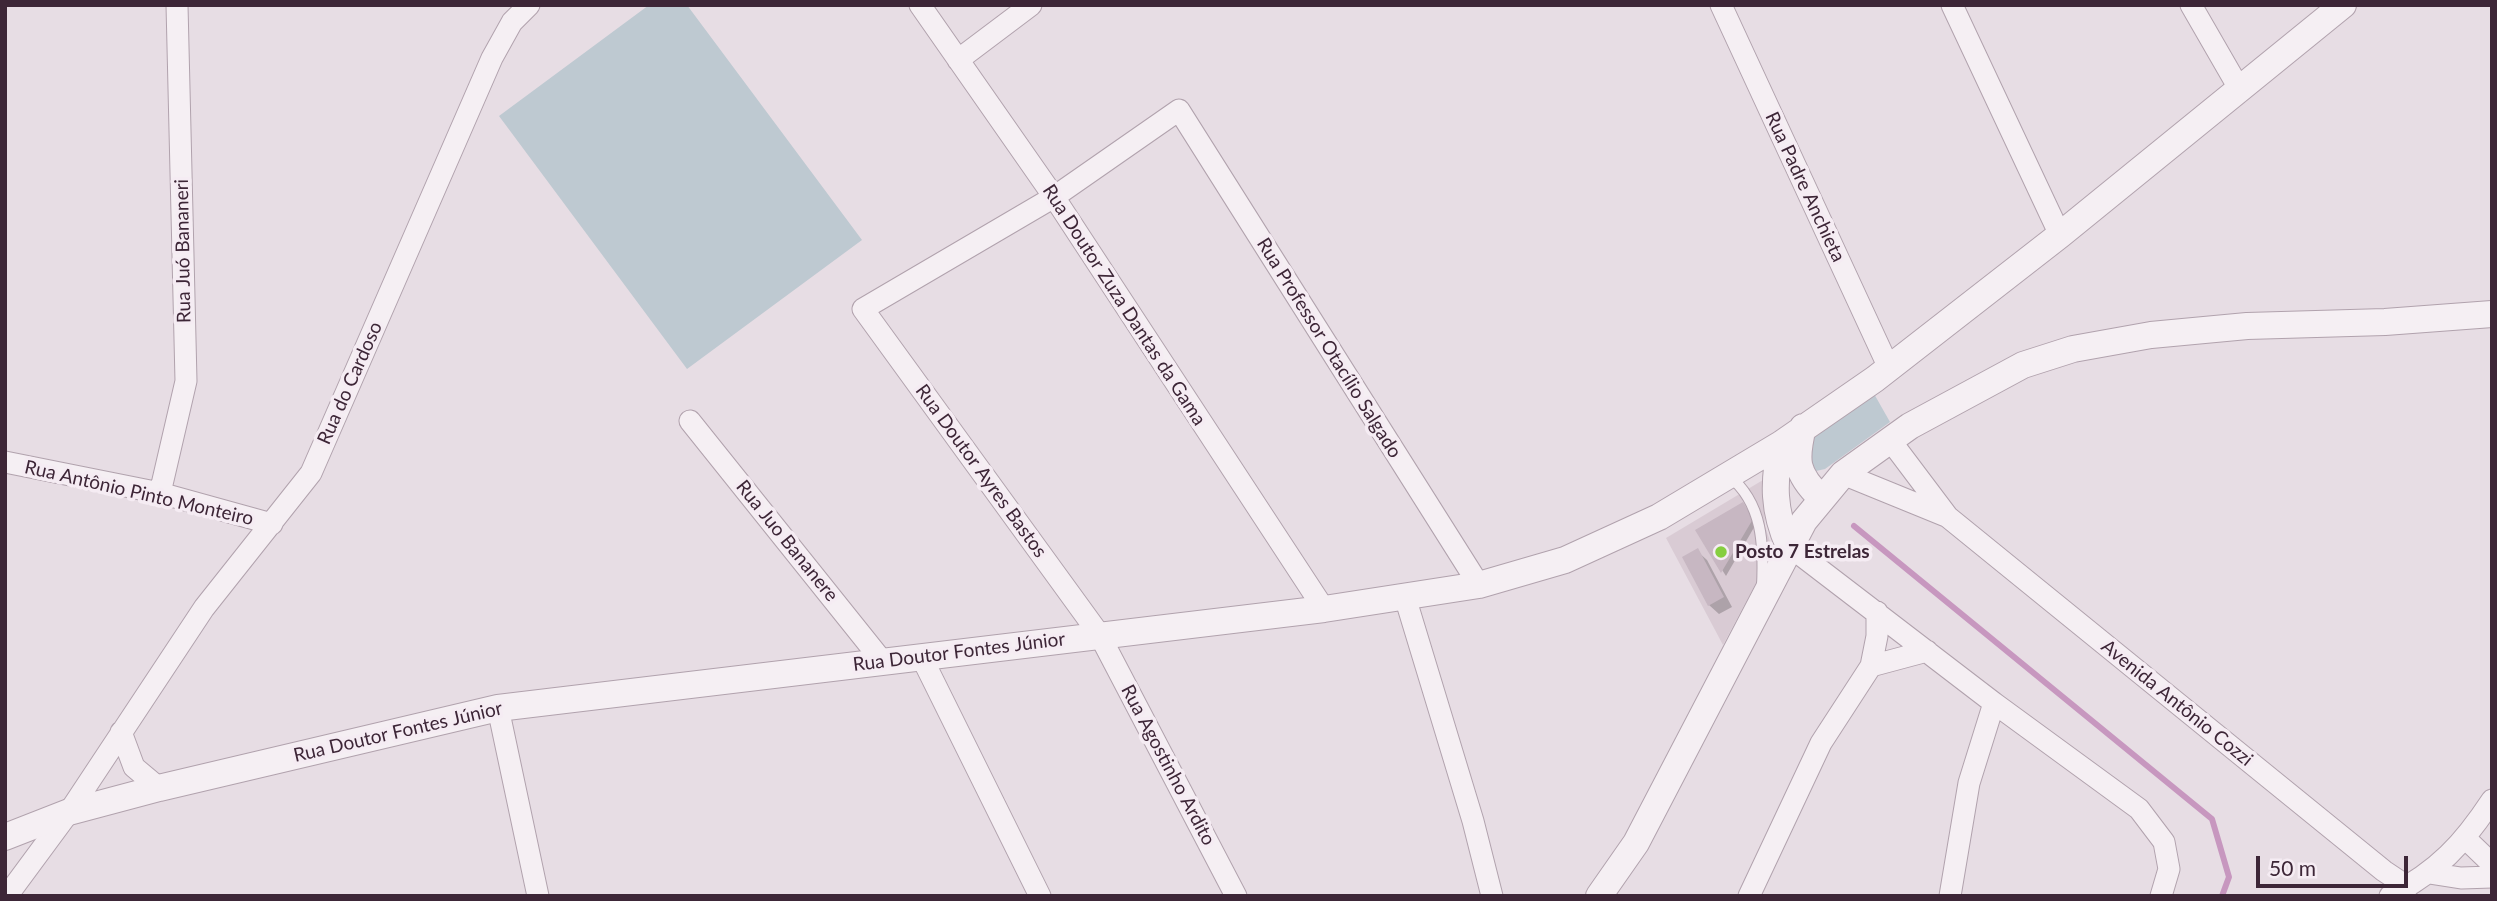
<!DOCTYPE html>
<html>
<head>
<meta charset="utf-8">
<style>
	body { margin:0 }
	#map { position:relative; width:2497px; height:901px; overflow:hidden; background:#e7dde4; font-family:Lato,sans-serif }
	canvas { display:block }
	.frame { position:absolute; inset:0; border:7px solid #3d2637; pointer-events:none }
	.scale { position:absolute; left:2256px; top:856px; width:152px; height:32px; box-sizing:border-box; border:4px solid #3d2637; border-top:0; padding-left:9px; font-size:21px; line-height:24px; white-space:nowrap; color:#3d2637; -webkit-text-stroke:5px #f5ecf3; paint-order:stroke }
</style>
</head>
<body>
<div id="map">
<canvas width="2497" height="901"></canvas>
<div class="frame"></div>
<div class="scale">50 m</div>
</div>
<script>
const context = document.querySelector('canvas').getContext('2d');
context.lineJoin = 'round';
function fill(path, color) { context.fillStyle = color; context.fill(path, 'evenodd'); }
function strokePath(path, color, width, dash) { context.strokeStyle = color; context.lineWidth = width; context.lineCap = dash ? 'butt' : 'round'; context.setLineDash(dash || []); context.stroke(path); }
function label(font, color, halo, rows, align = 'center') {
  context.font = font + ' Lato,sans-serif'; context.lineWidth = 7; context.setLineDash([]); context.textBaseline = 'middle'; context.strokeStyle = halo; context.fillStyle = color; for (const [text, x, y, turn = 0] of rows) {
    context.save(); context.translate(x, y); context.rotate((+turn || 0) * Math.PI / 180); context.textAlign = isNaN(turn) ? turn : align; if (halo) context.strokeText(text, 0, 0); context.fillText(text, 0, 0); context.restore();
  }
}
fill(new Path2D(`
	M1763,480L1765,526L1773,551L1723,645L1666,538Z`), '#d9cbd4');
fill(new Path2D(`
	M649,5H687L862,240L687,369L499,116Z
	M1873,392L1890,422L1825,469L1816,471L1809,466L1810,439Z`), '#bec9d1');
fill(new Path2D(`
	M1743,504L1756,524L1726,576L1697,531Z
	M1697,551L1707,560L1732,607L1719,614L1709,605Z`), '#0003');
strokePath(new Path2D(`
	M1854,526L2212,819L2229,877L2222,896`), '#c797bf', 6);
fill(new Path2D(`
	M1743,502L1753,519L1721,573L1695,530Z
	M1698,548L1724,597L1708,606L1682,557Z`), '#c7b7c2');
const service = new Path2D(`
	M1729,476C1763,503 1764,546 1762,586`);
const minor = new Path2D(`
	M920,5L1054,197L1324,609
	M1721,5L1889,368
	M1952,5L2060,235
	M2191,5L2240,90
	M958,60L1031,5
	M690,421L883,662
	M1890,440L1948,517L2384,871L2408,887
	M5,462L160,493L272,524
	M1843,474L1946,516
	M160,493L186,381L177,5
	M1789,546L1994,703L2139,809L2164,842L2169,869L2161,896
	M1405,597L1473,821L1492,896
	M921,656L1040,896
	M1871,666L1927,651
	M498,708L538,896
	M121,732L134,767L159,788
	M2466,839L2492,864
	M2429,873L2461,878L2492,877
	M7,896L69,812L204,608L311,473L492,58L512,22L529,5
	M1236,896L1099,634L863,309L1054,197L1179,110L1479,585
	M1749,896L1821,743L1871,666L1877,636V612
	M1950,896L1969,783L1994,703
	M2390,896C2438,871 2463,844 2492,800`);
const tertiary = new Path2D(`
	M1803,427C1795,460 1795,473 1821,498
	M1781,444C1773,482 1773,511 1789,546
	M5,837L69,812L159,788L498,708L1324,609L1479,585L1565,560L1659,517L1781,444L1875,379L2060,235L2343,5
	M1599,896L1636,843L1804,521L1843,474L1910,426L2023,365L2073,349L2151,335L2247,326L2385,322L2492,314`);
strokePath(service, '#b1a2ad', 12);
strokePath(minor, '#b1a2ad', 23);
strokePath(tertiary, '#b1a2ad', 28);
strokePath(service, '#f5eff3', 10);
strokePath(minor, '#f5eff3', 21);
strokePath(tertiary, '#f5eff3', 26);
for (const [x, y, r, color] of [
	[1721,552,7,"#86ce40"]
]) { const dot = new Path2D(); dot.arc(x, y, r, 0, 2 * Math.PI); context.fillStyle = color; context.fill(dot); strokePath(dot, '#f5ecf3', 2.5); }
label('19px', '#3d2637', '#f5ecf3', [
	["Rua Padre Anchieta",1805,187,65],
	["Rua Juó Bananeri",183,251,-91],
	["Rua Doutor Zuza Dantas da Gama",1124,305,57],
	["Rua Professor Otacílio Salgado",1329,348,58],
	["Rua do Cardoso",350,383,-66],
	["Rua Doutor Ayres Bastos",981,471,54],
	["Rua Antônio Pinto Monteiro",139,493,13],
	["Rua Juo Bananere",787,541,51],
	["Rua Doutor Fontes Júnior",959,652,-7],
	["Avenida Antônio Cozzi",2177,703,39],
	["Rua Doutor Fontes Júnior",398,732,-13],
	["Rua Agostinho Ardito",1168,765,62]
]);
label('bold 19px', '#3d2637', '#f5ecf3', [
	["Posto 7 Estrelas",1735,552]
], 'left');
</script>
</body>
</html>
